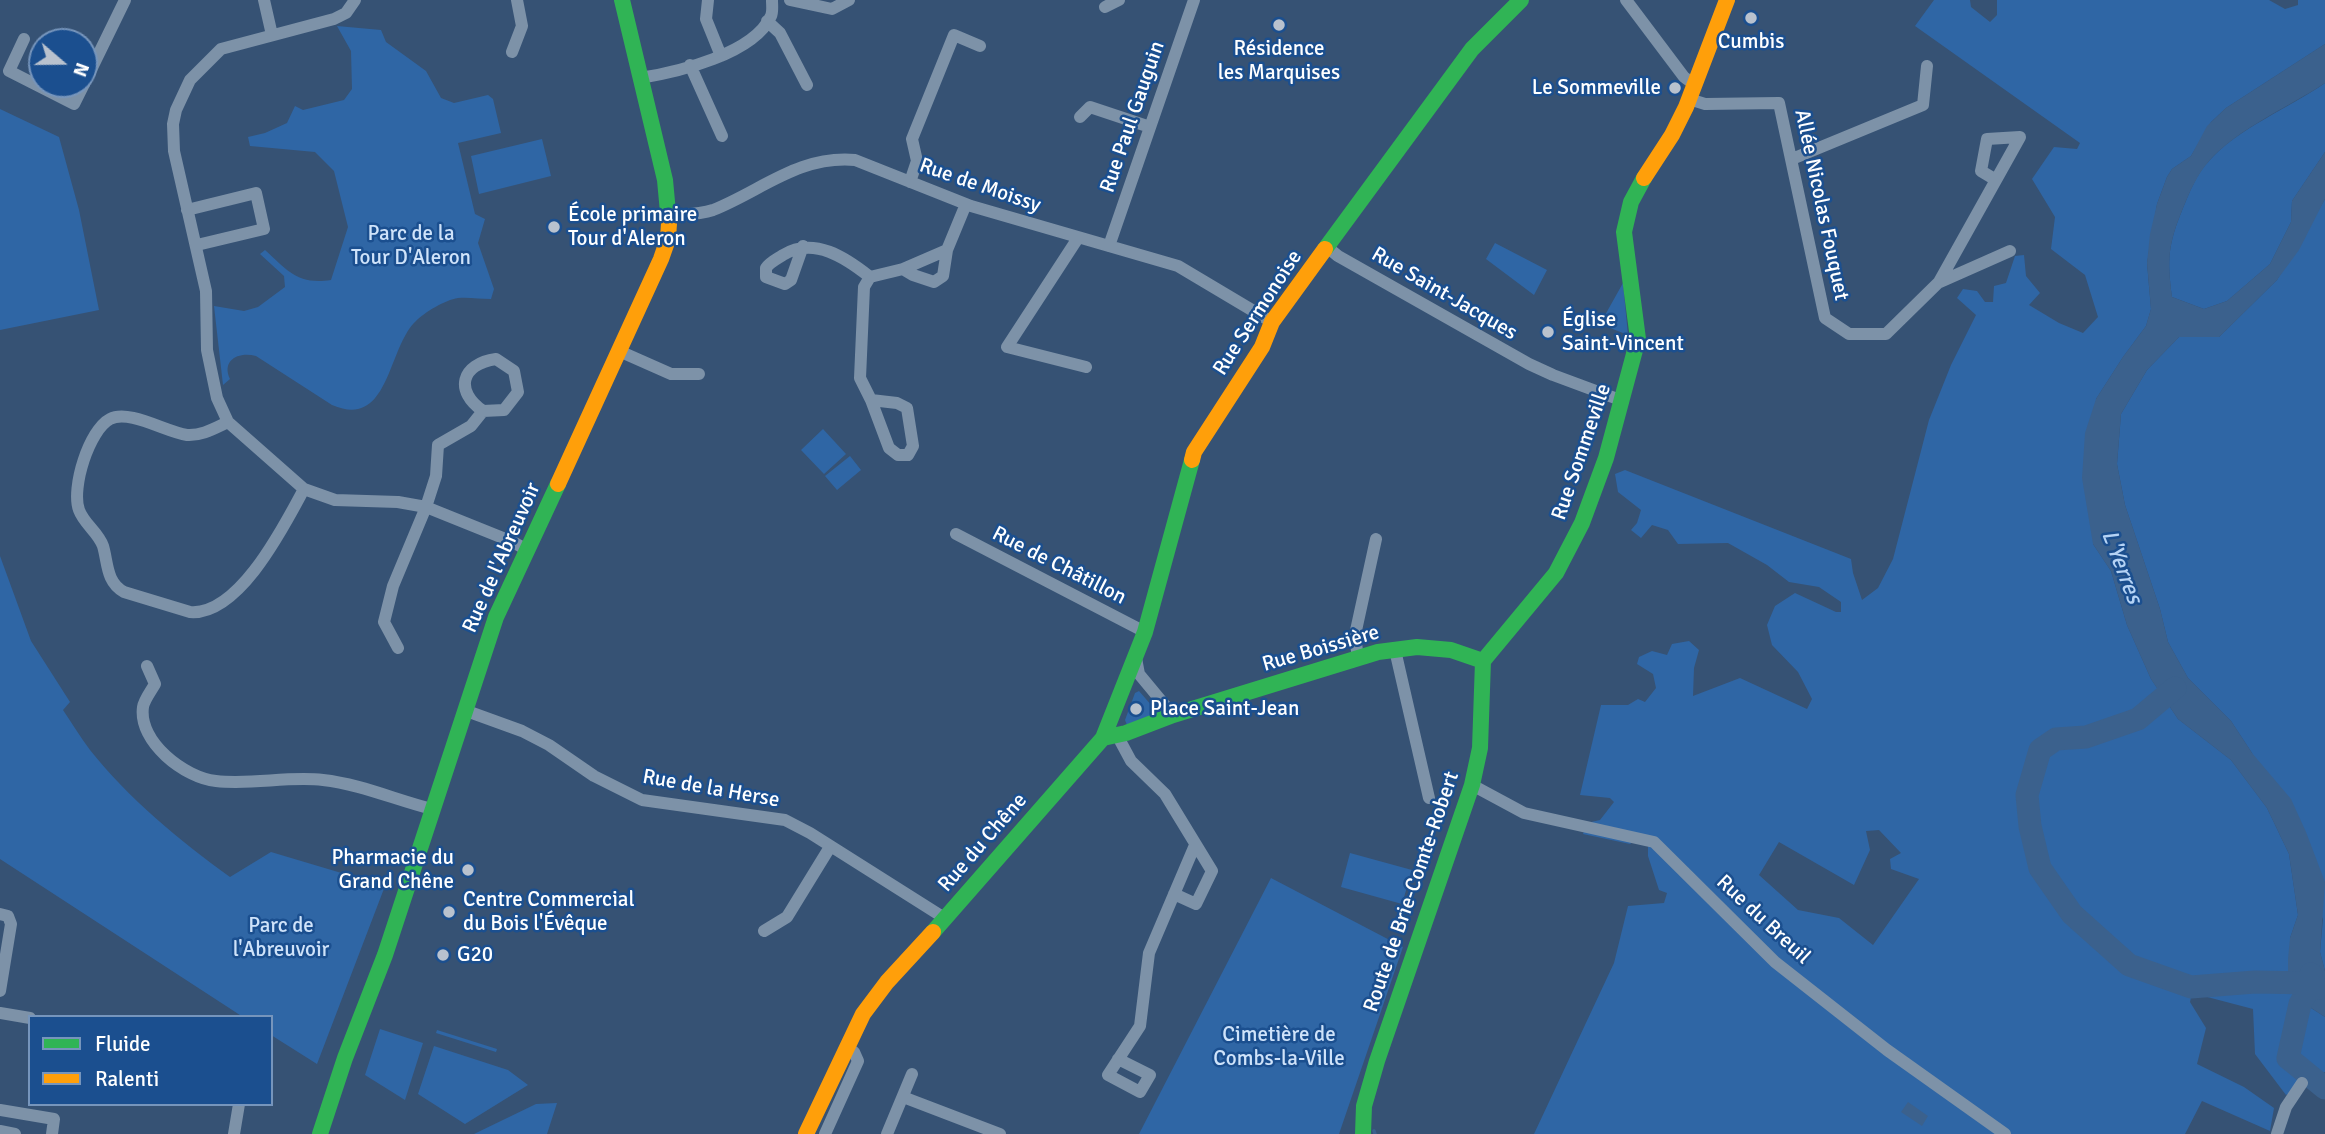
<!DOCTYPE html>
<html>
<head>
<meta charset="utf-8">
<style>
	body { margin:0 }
	#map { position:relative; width:2325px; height:1134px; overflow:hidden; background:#365274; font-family:Signika,sans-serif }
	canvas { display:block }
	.legend { position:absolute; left:28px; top:1015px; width:245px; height:91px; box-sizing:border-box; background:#1b4f8f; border:2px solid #7695bc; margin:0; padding:9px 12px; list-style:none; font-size:21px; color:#fff }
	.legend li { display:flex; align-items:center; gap:14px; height:35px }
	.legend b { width:35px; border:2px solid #7695bc }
	.north { position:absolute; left:28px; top:28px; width:70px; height:70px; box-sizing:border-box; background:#1b4f8f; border:2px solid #7695bc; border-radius:50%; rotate:110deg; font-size:19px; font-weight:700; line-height:28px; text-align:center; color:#fff }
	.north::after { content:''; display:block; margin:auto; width:24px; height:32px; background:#b9c2ce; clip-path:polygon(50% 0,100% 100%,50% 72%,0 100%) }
</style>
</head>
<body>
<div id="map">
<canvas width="2325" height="1134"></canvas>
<ul class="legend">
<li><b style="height:9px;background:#30b455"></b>Fluide</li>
<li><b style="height:9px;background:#ff9f0a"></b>Ralenti</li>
</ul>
<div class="north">N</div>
</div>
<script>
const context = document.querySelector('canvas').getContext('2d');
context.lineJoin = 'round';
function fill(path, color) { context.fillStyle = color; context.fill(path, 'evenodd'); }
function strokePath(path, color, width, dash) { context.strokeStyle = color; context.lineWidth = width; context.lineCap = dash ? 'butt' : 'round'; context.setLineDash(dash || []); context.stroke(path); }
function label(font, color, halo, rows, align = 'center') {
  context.font = font + ' Signika,sans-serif'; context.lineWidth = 5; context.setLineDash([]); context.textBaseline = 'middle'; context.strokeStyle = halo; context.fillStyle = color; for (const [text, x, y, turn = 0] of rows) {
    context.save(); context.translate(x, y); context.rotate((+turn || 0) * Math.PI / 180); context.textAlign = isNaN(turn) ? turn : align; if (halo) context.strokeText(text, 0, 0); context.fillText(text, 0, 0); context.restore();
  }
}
fill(new Path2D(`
	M1934,0H1970L1971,7L1990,22L1997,15V0H2269L2285,9L2298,5V0H2325V44L2226,108L2211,122L2191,156L2172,169L2167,177L2157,204L2147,263L2151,309L2146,326L2123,357L2096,399L2093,544L2111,571L2127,625L2151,679L2178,719L2231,760L2267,808L2289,854L2298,915L2290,938L2311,1008L2325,1017V1072L2286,1095L2255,1054L2253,1009L2192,993L2190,1002L2206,1028L2197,1064L2244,1087L2274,1108L2270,1131L2202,1101L2185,1134H1534L1614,963L1628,906L1664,903L1667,893L1659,890L1648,856V837L1640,836L1630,844L1583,834L1587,823L1600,820L1614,802L1610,798L1580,795L1601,705H1628L1638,699L1645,702L1656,688L1653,674L1637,664L1639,657L1652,651L1667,655L1672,644L1689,641L1699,650L1694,668L1693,696L1740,678L1807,709L1812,699L1798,672L1772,645L1767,625L1775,606L1795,593L1836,612H1841V602L1819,587L1789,582L1767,565L1728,543L1678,544L1668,530L1652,525L1641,538L1631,530L1637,523L1641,510L1618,492L1615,474L1625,470L1851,559L1853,573L1862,600L1878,588L1893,559L1929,420L1951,365L1976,315L1957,298L1963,289L1977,291L1985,302H1993L1994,286L2006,283L2015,256L2024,255L2026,276L2040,293L2029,305L2059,323L2083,333L2098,317L2085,275L2051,249L2055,217L2032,179L2054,147L2077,149L2080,143L1915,26ZM1879,830L1901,853L1890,859L1891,869L1919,879L1873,945L1839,918L1798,910L1759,875L1779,842L1854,885L1870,850L1866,831Z
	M337,26L381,30L386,42L426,71L441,98L454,103L488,95L493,99L501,133L458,143L475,214L485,219L478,243L494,289L491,299C480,299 469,297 458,298C445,300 425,312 416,321C387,348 390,430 332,405L256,356C239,351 221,360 230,379L223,385L214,306L244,311L258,307L285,287L284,276L260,254L265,250C288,271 298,285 331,280L348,227L334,171L315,152L250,146L248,137L265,133L287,123L295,106L303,110L344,100L352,89L351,51Z
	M2325,83V152L2292,201L2291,222L2270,264L2227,301L2204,309L2172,297C2167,258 2168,245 2183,208C2190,191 2196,175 2209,161C2237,129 2289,108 2325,83Z
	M0,109L59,137L79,210L99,310L0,330Z
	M542,139L551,176L479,194L471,156Z
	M2325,199V971L2320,952L2323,919L2252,753L2231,721L2188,678L2168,642L2160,609L2125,505L2117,464L2121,414L2147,370L2179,337H2219L2277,280Z
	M1495,243L1547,270L1534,295L1486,259Z
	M1623,283L1628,335L1600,324Z
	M823,429L846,454L824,474L801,450Z
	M850,456L861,470L837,490L825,476Z
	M0,556L31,641L70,702L63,710C72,723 80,737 90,750C129,799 179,840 230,877L271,852L385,886L317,1064L271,1035V1017H243L0,859Z
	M1139,691L1159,714L1127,725L1125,720L1135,693Z
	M1350,853L1412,870L1402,904L1341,887Z
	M1271,878L1403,947L1339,1134H1139Z
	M380,1029L423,1043L405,1100L365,1075Z
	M437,1030L497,1049L496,1052L436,1033Z
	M434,1046L508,1070L528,1085L465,1124L418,1094Z
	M557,1103L547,1134H474L536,1104Z`), '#2f66a5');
fill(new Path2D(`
	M2325,44V83C2289,107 2237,129 2209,161C2197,175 2190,191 2183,208C2168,245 2167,258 2172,297L2204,309L2227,301L2270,264L2291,222L2292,201L2325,152V199L2299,250L2277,280L2219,337H2179L2147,370L2121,414L2117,464L2125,505L2160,609L2168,642L2188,678L2231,721L2252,753L2291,799L2306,832L2325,882L2320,952L2325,971V1017L2293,996L2288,976V959L2290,938L2298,915L2289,854L2267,808L2231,760L2178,719L2151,679L2127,625L2111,571L2093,544L2082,478L2085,433L2096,399L2123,357L2146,326L2151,309L2147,263L2150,234L2157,204L2167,177L2172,169L2191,156L2207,126L2226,108Z
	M1908,1102L1928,1116L1922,1126L1901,1112Z`), '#3b618d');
strokePath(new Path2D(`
	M1374,1131L1375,1134`), '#3b618d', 3.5);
strokePath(new Path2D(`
	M2175,688L2138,719L2086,737L2056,739L2040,750L2027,795L2030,826L2040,868L2072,914L2129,965L2191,987L2255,982L2312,983L2319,988
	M2311,974L2312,983L2300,1004L2288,1058L2325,1088`), '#3b618d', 23);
strokePath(new Path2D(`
	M264,0L272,35
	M355,0L346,13L334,19L221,49L190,80L176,110L173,124L174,151L206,291L207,350L217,398L228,422L304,489L335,500L398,502L426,507L513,542L527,550
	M708,0L706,19L721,56
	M790,0L832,9L849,0
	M1626,0L1684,77L1695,85
	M1105,7L1119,0
	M767,21L780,33L807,85
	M24,39L9,71L74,104L84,84
	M512,52L522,26L517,0
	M690,65L722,136
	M640,78C678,72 754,54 771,16C773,12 772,5 772,0
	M84,84L125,0
	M1689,99L1705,104L1779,103L1825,318L1849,334H1886L1939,282L1996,180L1981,171L1987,139L2020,137L1996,180
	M1080,117L1090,107L1150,127
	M1792,159L1923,105L1927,66
	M910,182L917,161L912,139L954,35L980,46
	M187,210L256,193L264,229L197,245
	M669,215C684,214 699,215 713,210C761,191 799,155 855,160L971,206L1178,266L1272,322
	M1078,238L1007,347L1086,367
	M803,246L791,280L785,284L766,277V268C770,262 777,259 783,255C814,236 846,258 870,277
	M1109,246L1194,0
	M1327,247L1338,256L1529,364L1553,375L1623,401
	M903,269L913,275L934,282L943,276L947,250L966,204
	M1940,282L2010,251
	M619,351L671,374H699
	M871,400L897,403L907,408L913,446L908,455H898L889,448L871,400L860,378L864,287L870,277L903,269L947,250
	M228,422C215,428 202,436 187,435C166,432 129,409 110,419C89,430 71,488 79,510C84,524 98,532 103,546C108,563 106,582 124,592L190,612C239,616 284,526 304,489
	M956,534L1145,632
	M398,648L384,622L393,586L426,507L436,476L438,445L471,426L483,411L504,410L518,392L514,371L496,359C461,364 454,391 483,411
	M1395,650L1429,798
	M1136,658L1139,674L1173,715
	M1358,659L1355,635L1376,539
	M147,666L155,684C151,691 144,700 143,707C138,742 185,778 216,781C252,785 288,776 323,780C360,784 396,800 432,809
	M464,710L522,731L549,745L594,776L642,800L785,820L810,833L946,919
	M1117,735L1131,761L1165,794L1212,871L1196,904L1174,894
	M1472,785L1524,813L1654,842L1775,962L1887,1050L2005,1134
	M0,914L8,916L11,924L0,991
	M764,931L787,917L830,847
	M0,1013L30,1018
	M1118,1059L1150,1075L1140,1092L1108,1075L1140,1026L1149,953L1195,845
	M903,1097L1000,1134
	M0,1110L54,1119L52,1134
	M0,1131L15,1134
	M234,1134L239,1104
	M825,1134L858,1061L854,1052L846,1047
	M887,1134L912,1074
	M2277,1134L2286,1107L2302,1083`), '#7d92a8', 12);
strokePath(new Path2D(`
	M622,0L665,180L669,223
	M1325,249L1472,49L1521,0
	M1483,661L1556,573L1582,523L1606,458L1638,339L1624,232L1631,202L1644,178
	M1103,738L1126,733L1173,715L1378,652L1417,647L1451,650L1483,661
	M933,932L1103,738L1145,632L1192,460
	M320,1134L345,1058L385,955L496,617L558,484
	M1363,1134L1364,1106L1377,1061L1472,785L1480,748L1483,661`), '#30b455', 16);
strokePath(new Path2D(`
	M1644,178L1672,135L1686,107L1727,0
	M1192,460L1194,452L1262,347L1272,322L1325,249
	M558,484L661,259L668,239L669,223
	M806,1134L863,1014L887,982L933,932`), '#ff9f0a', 16);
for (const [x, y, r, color] of [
	[1751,18,7,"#b9c2ce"],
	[1279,25,7,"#b9c2ce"],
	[1675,88,7,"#b9c2ce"],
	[554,227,7,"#b9c2ce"],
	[1548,332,7,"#b9c2ce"],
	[1136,709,7,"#b9c2ce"],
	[468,870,7,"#b9c2ce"],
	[449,912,7,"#b9c2ce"],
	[443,955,7,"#b9c2ce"]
]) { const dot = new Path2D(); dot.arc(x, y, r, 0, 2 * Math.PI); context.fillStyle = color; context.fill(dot); strokePath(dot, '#1b4f8f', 2.5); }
label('21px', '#fff', '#1b4f8f', [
	["Cumbis",1751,42,"center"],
	["Résidence",1279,49,"center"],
	["les Marquises",1279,73,"center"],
	["Le Sommeville",1661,88,"right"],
	["École primaire",568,215],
	["Tour d'Aleron",568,239],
	["Église",1562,320],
	["Saint-Vincent",1562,344],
	["Place Saint-Jean",1150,709],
	["Pharmacie du",454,858,"right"],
	["Grand Chêne",454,882,"right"],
	["Centre Commercial",463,900],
	["du Bois l'Évêque",463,924],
	["G20",457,955]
], 'left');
label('21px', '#fff', '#1b4f8f', [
	["Rue Paul Gauguin",1133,117,-71],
	["Rue de Moissy",980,186,19],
	["Allée Nicolas Fouquet",1821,205,78],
	["Rue Saint-Jacques",1444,294,30],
	["Rue Sermonoise",1258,313,-57],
	["Rue Sommeville",1582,452,-71],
	["Rue de l'Abreuvoir",502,558,-66],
	["Rue de Châtillon",1059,566,27],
	["Rue Boissière",1321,649,-16],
	["Rue de la Herse",711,789,10],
	["Rue du Chêne",983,843,-49],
	["Route de Brie-Comte-Robert",1412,892,-71],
	["Rue du Breuil",1763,920,43]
]);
label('21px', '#cfe3fa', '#1b4f8f', [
	["Parc de la",411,234],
	["Tour D'Aleron",411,258],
	["Parc de",281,926],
	["l'Abreuvoir",281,950],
	["Cimetière de",1279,1035],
	["Combs-la-Ville",1279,1059]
]);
label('italic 23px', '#b5d3f5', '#1b4f8f', [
	["L'Yerres",2121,567,69]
]);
</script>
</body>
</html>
